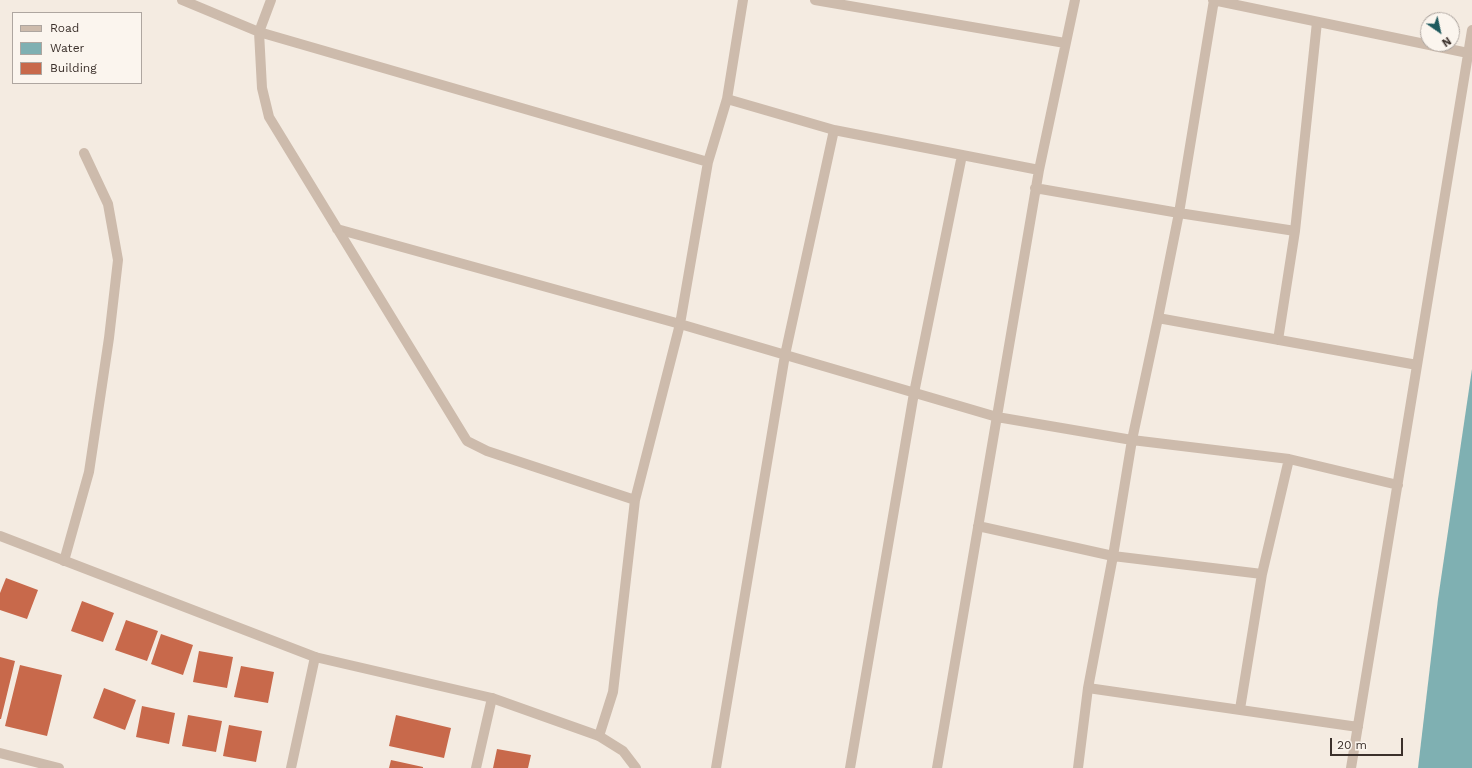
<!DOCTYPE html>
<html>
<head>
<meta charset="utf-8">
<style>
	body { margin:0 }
	#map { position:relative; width:1472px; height:768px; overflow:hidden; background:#f4ebe1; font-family:"Work Sans",sans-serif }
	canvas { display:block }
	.legend { position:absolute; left:12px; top:12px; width:130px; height:72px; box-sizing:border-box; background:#fbf5ee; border:1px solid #aea6a0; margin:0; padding:5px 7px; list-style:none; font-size:12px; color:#3b302b }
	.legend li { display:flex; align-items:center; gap:8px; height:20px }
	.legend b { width:20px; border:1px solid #aea6a0 }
	.north { position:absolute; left:1420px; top:12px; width:40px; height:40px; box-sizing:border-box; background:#fbf5ee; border:1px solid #aea6a0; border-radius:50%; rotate:146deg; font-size:11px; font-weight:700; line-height:16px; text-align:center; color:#3b302b }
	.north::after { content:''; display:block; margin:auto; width:14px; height:18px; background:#1f5a5e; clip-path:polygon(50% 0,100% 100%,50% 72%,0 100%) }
	.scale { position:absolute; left:1330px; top:738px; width:73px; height:18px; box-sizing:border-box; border:2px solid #3b302b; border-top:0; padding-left:5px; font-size:12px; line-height:14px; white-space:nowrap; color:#3b302b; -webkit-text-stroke:3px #fbf5ee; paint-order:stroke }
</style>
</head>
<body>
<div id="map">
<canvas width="1472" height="768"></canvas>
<ul class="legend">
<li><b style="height:5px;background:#cdbbac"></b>Road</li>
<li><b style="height:11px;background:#7fb0b2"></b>Water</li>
<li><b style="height:11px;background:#c8694b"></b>Building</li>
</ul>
<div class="north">N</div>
<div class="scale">20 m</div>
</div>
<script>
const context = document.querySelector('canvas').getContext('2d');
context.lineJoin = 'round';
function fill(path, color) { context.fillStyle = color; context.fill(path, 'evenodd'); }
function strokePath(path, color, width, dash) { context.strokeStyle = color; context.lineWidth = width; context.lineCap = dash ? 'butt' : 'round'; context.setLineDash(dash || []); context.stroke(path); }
fill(new Path2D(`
	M1472,369V768H1418L1438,599Z`), '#7fb0b2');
fill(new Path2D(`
	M6,578L38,590L27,619L0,610V593Z
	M82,601L114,613L103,642L71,631Z
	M126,620L158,631L147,661L115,650Z
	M161,634L193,645L183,675L151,664Z
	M199,651L233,657L227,688L193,682Z
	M0,657L15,661L1,719H0Z
	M20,665L62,675L47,736L5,726Z
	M241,666L274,672L268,703L234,697Z
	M104,688L136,700L125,730L93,718Z
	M142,706L175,713L169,744L136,737Z
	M188,715L222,721L216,752L182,746Z
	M396,715L451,728L444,758L389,746Z
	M229,725L262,731L256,762L223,756Z
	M497,749L531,755L528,768H493Z
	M391,760L423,767V768H389Z`), '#c8694b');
strokePath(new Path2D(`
	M182,0L259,32L262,88L269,117L467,441L487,451L635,500
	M271,0L259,32L708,162L727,99L834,130L1039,170
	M815,0L1065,43
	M1213,0L1468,53
	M727,99L743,0
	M1035,188L1179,213L1295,231L1317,22
	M337,229L680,324L997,417L1132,440L1289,459L1398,485
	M1158,318L1179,213L1214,0
	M1278,340L1295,231
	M978,526L1113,556L1262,574L1240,709
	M64,561L89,472L109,338L118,260L108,204L84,153
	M1262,574L1289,459
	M1358,727L1088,688L1113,556L1132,440L1158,318L1417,365
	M599,736L613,692L635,500L680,324L708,162
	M0,753L59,768
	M291,768L315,657
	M476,768L492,698
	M716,768L785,355L834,130
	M850,768L914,393L962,155
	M937,768L1039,170L1075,0
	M1078,768L1088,688
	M1351,768L1472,30`), '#cdbbac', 10);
strokePath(new Path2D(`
	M0,536L315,657L492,698L599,736L623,751L636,768`), '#cdbbac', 10);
</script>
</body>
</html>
